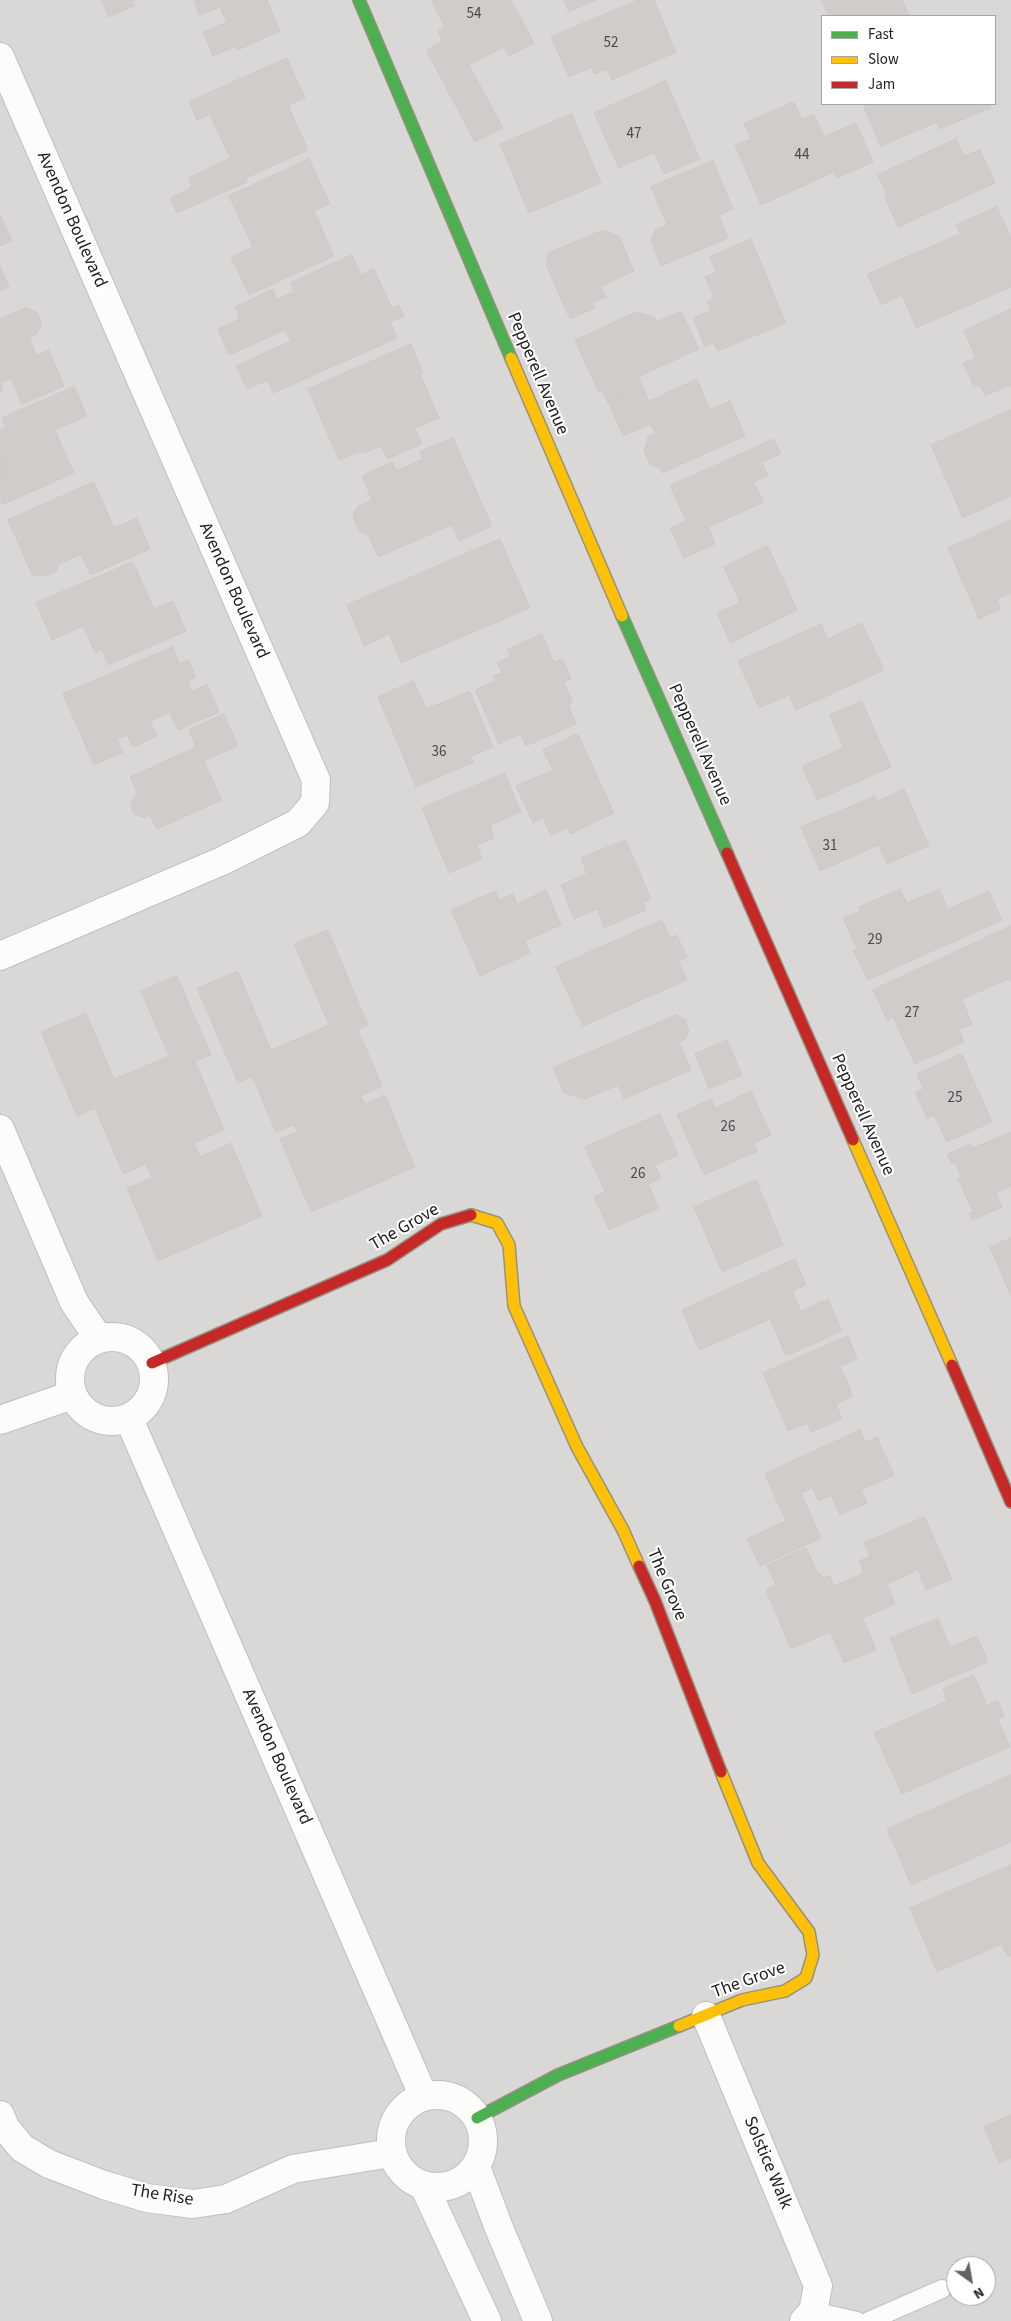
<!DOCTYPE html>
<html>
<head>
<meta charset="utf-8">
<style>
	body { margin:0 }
	#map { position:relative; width:1011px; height:2321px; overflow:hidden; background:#ebe8e5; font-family:"Source Sans 3",sans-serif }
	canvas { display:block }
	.legend { position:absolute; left:821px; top:15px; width:175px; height:90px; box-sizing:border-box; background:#fff; border:1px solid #a5a5a5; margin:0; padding:6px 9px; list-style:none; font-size:15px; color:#1d1d1d }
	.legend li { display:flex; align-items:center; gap:10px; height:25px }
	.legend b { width:25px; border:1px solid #a5a5a5 }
	.north { position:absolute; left:946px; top:2256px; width:50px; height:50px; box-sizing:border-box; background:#fff; border:1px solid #a5a5a5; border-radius:50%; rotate:148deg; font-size:14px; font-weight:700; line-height:20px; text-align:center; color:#1d1d1d }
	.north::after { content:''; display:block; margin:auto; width:18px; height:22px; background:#656463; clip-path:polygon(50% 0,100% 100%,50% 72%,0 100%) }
</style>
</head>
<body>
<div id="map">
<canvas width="1011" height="2321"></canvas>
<ul class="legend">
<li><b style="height:6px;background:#4caf50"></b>Fast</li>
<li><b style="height:6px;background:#ffc107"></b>Slow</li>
<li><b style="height:6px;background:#c62828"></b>Jam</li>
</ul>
<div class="north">N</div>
</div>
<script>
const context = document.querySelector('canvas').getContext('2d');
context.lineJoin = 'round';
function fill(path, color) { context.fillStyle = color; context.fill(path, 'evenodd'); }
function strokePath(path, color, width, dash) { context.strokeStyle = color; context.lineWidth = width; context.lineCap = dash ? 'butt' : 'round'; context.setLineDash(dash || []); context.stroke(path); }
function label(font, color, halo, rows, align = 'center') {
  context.font = font + ' "Source Sans 3",sans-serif'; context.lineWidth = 4; context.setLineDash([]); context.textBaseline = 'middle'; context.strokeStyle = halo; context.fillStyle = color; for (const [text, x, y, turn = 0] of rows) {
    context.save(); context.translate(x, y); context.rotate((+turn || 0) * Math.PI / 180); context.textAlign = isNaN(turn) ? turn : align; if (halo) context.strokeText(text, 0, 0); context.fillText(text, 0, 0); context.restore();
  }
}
fill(new Path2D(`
	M0,0H1011V2321H0ZM822,16H995V104H822ZM956,2266H986V2296H956Z`), '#dad8d7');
const building = new Path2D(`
	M102,0H135L132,1L135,5L109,17Z
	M194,0H267L280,31L238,50L236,46L213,56L203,32L227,22L220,7L200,15Z
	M435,0H511L534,43L509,56L504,47L469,65L503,128L475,142L426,50L443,41L438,31L445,27L432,2Z
	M564,0H596L569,12Z
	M638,0H654L676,52L612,80L607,69L594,74L592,67L569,77L551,37Z
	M822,0H902L910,16H829Z
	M287,58L305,98L288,105L308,150L246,178L247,182L177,213L170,198L192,187L188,178L230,158L210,114L197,120L189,102Z
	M666,81L700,159L664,174L654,152L619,168L594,113Z
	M794,102L802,120L814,114L824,137L856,123L873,162L837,178L834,172L761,205L735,145L751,139L744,124Z
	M863,104H989L991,108L940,129L937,122L881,146Z
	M572,114L601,183L529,213L500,144Z
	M956,139L964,156L980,150L995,183L898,227L884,196L887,195L878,175Z
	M309,159L330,204L314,211L334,256L249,295L231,257L253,247L229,196Z
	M713,161L733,209L719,215L728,238L661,266L651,241L655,230L667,225L651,187Z
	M997,207L1011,238V287L916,328L902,295L881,305L867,274L960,234L956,225Z
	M0,215L12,241L0,246Z
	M603,230L619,236L634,271L601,286L606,297L592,303L595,308L570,319L546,265L549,253Z
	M751,239L786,323L718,351L712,343L705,347L693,318L711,311L707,301L714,298L705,277L716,272L710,257Z
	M352,255L361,275L374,269L392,308L399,305L404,316L390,322L397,338L273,393L268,380L247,389L236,366L291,341L285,330L229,355L218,329L240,319L235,307L273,289L277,299L294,292L290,283Z
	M0,266L9,287L0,291Z
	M26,308L37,312L42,323L37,334L29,337L36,355L49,350L64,386L22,404L11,378L1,382L3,388L0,393V319Z
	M1011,309V385L985,396L980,385L974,387L963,363L976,358L964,331Z
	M681,311L699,349L638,377L643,387L608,403L602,391L599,393L575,340L636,312L651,316L658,321Z
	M411,344L423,372L420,374L439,418L415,428L422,444L387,459L381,446L364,453L357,452L339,460L308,389Z
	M697,379L710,410L730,401L745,436L662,473L660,467L650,465L644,450L648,440L647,437L655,433L651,424L623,436L609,403L644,388L649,401Z
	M74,387L87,416L55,430L74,473L1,505L0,430L6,427L2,418Z
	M1011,410V496L963,518L931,445Z
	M453,438L492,526L459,541L452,525L378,557L369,536L358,530L353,515L357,507L372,500L362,476L392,462L397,471L423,459L420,452Z
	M774,439L781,454L762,462L768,476L754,482L764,502L708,527L715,544L684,558L670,528L686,521L670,486Z
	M94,482L114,528L137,518L150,549L90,575L81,554L59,564L57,571L47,576L39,574L33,577L8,520Z
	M1011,520V593L997,599L1001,609L979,619L948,548Z
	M500,539L530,608L401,663L389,634L364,646L347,605Z
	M768,546L797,610L730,643L717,613L740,603L724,567Z
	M133,562L154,609L173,601L186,631L108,665L102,650L95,653L83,626L52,640L36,603Z
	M862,623L884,670L796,710L789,695L759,708L738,661L821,624L828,639Z
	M542,634L554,662L562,659L571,679L564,683L573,702L568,705L576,724L526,746L520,734L499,744L475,690L495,681L493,676L502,673L497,663L510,656L507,650Z
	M173,647L180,664L188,660L196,677L188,681L192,691L207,684L219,712L178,730L170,712L150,721L157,736L133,747L127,735L117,739L123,752L94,765L63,694Z
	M414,681L426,709L470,691L493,747L471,757L474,762L416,787L378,697Z
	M862,701L891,767L817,800L802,766L844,748L830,715Z
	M224,714L238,746L204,761L222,800L157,829L150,815L145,818L134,814L131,806L134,797L138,795L130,777L196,747L189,730Z
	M578,734L614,813L570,834L567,827L551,836L543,818L533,823L516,786L553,770L543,750Z
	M505,773L521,812L490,825L494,838L477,845L482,859L449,873L422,808Z
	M904,789L929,846L887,864L879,845L820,871L801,827L875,796L877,801Z
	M626,840L651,899L643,903L646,910L604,928L597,909L574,919L561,885L587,874L581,858Z
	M900,889L907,903L939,889L948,909L989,891L1002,920L868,980L853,950L857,949L843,918L860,911L858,908Z
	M546,890L561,925L525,941L530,953L480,976L451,910L495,891L499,900L513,894L517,904Z
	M662,920L670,938L677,935L687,957L679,961L687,980L583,1026L556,967Z
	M1011,926V982L1009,979L962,999L972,1024L959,1029L964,1042L915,1064L893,1017L887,1020L873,990Z
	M328,930L368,1025L358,1030L382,1086L361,1096L365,1104L385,1095L415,1167L311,1212L280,1139L297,1132L294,1125L276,1132L252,1076L238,1083L197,988L238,971L271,1050L329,1025L294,944Z
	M177,976L211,1055L195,1061L224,1130L194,1143L200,1157L231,1143L262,1216L158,1261L127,1188L152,1178L146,1164L123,1174L95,1108L77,1116L41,1032L86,1013L114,1079L169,1056L141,991Z
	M676,1015L685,1019L689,1031L685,1039L679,1042L691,1070L624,1099L618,1085L585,1099L564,1093L553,1068Z
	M727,1040L742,1075L709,1089L695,1054Z
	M962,1054L992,1122L947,1142L934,1115L927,1118L915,1092L924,1089L917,1074Z
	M751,1091L771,1135L754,1143L758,1151L704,1175L677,1115L711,1099L715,1108Z
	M660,1114L678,1155L655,1165L661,1178L648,1184L659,1208L609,1230L594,1197L605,1192L585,1147Z
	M1011,1132V1186L996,1193L1002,1207L972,1220L969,1213L973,1212L958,1178L961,1177L955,1162L951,1164L947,1154L970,1144L972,1148Z
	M756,1180L783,1245L722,1272L694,1207Z
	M1011,1238V1296L990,1247Z
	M795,1259L806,1285L792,1291L801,1311L828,1299L842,1331L786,1356L770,1319L699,1350L682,1310Z
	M848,1336L857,1359L840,1366L853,1396L836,1404L842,1419L811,1432L807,1423L788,1431L763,1373Z
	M860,1430L865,1442L877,1437L894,1475L861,1490L867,1503L840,1515L831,1495L818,1501L812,1488L801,1493L821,1538L760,1566L747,1539L786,1521L765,1474Z
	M925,1517L952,1579L926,1590L918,1570L887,1584L895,1604L791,1649L766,1590L776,1585L767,1565L806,1548L818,1574L820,1573L823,1578L830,1576L834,1586L864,1573L859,1561L870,1556L864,1543Z
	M863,1619L876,1650L844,1663L831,1633Z
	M938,1619L950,1647L977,1636L988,1662L912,1694L890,1638Z
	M974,1675L987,1705L998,1701L1004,1716L998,1719L1010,1747L902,1794L874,1733L947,1701L943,1689Z
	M1011,1775V1842L911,1885L887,1829Z
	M1011,1865V1955L1008,1957L1002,1944L937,1972L910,1908Z
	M1011,2115V2158L999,2163L984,2127Z`);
fill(building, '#d0ccca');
strokePath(building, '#cecac7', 1);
const lane = new Path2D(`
	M813,2311L857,2321
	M869,2321L942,2289`);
const street = new Path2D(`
	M0,57L316,780L315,803L298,823L222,861L0,956
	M0,1129L74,1302L99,1339
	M70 1379a42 42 0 1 1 84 0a42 42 0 1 1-84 0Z
	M129,1419L423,2095
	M0,1420L72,1395
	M706,2016L818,2286L813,2311L804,2321
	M391 2141a46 46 0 1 1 92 0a46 46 0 1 1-92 0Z
	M0,2115L5,2127L22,2148L49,2164L104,2185L147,2198L193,2204L226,2199L293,2169L391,2153
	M476,2167L499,2228L538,2321
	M424,2186L487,2321`);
const fast = new Path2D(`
	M359,0L511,358
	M622,616L727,853
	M477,2118L558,2075L679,2026`);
const slow = new Path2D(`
	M511,358L622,616
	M853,1140L952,1365
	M471,1215L497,1223L509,1245L514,1306L577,1447L623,1530L639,1566
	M679,2026L742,2000L785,1991L806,1978L813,1955L809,1932L758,1863L721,1772`);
const jam = new Path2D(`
	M727,853L853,1140
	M152,1363L387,1260L441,1224L471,1215
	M952,1365L1011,1502
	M639,1566L655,1601L721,1772`);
strokePath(lane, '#c1bfbe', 20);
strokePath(street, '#c1bfbe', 30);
strokePath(fast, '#94927f', 14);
strokePath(slow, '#94927f', 14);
strokePath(jam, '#94927f', 14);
strokePath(lane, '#fcfcfb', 18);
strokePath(street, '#fcfcfb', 28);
strokePath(fast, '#4caf50', 11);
strokePath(slow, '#ffc107', 11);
strokePath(jam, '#c62828', 11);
label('15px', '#4a4948', null, [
	["54",474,15],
	["52",611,44],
	["47",634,135],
	["44",802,156],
	["36",439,753],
	["31",830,847],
	["29",875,941],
	["27",912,1014],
	["25",955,1099],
	["26",728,1128],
	["26",638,1175]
]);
label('18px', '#1d1d1d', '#fff', [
	["Avendon Boulevard",71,220,66],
	["Pepperell Avenue",537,374,67],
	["Avendon Boulevard",233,591,66],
	["Pepperell Avenue",699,745,66],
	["Pepperell Avenue",862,1115,66],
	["The Grove",405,1228,-30],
	["The Grove",666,1585,67],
	["Avendon Boulevard",276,1757,66],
	["The Grove",749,1981,-20],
	["Solstice Walk",767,2163,67],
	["The Rise",162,2196,9]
]);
</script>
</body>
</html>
